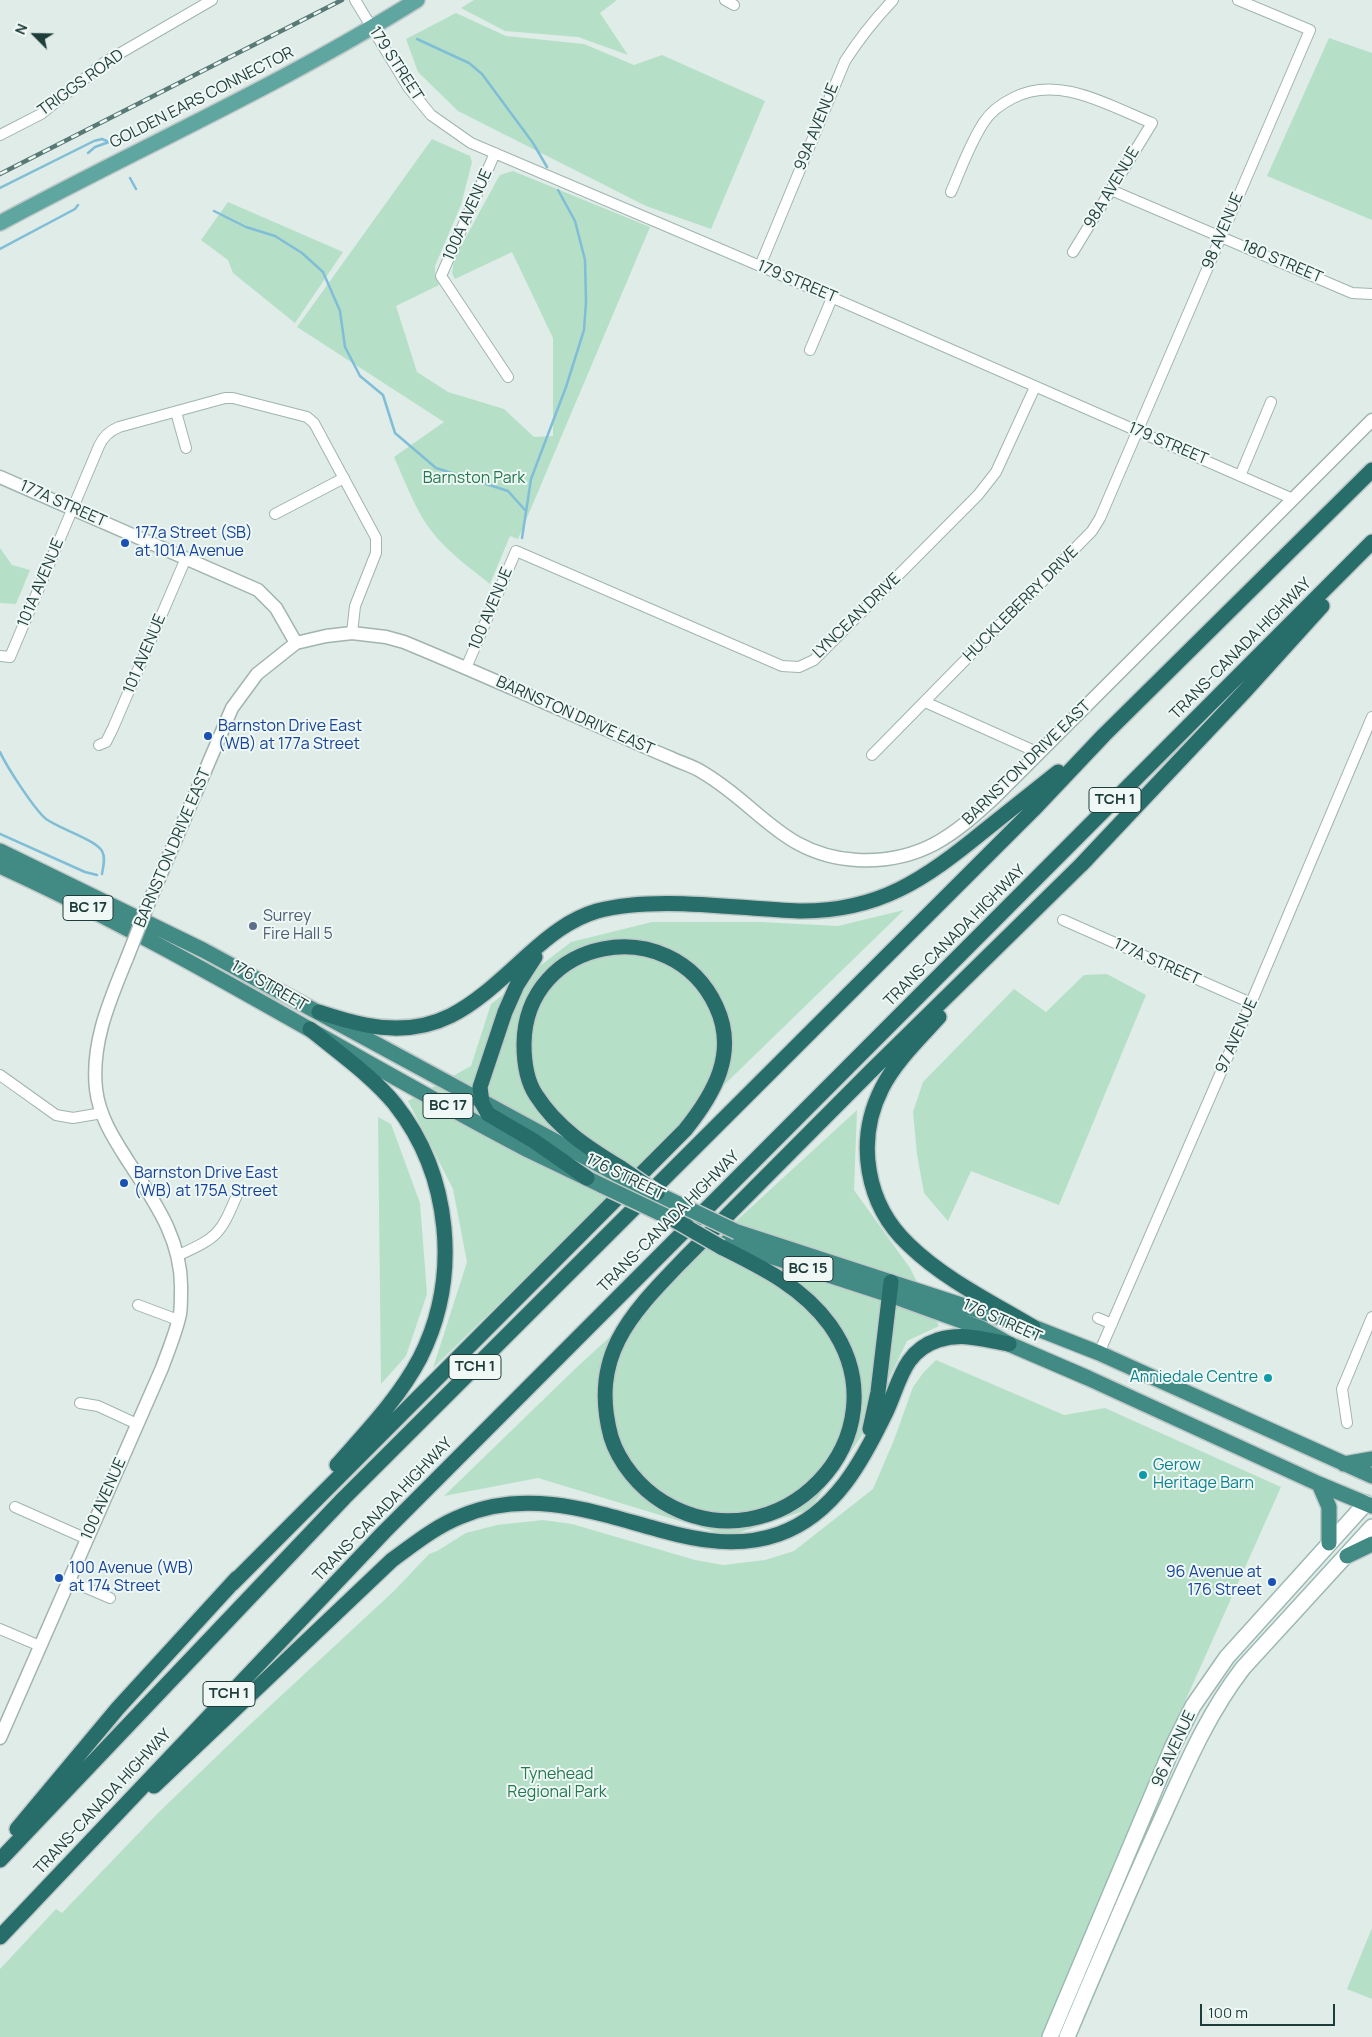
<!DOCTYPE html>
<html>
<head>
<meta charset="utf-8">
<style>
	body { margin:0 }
	#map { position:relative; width:1372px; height:2037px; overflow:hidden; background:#dfece8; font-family:Manrope,sans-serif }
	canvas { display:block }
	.north { position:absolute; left:10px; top:10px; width:50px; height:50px; -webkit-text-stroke:4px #eff8f5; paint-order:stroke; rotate:293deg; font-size:14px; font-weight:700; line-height:20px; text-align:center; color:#1e3d3a }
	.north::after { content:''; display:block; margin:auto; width:18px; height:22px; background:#1e3d3a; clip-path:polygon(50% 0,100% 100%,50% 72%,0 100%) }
	.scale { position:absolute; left:1200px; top:2004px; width:135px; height:22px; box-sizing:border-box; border:2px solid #1e3d3a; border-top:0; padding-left:6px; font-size:15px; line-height:18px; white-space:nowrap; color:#1e3d3a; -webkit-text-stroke:4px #eff8f5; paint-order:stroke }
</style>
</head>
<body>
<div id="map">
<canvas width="1372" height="2037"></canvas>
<div class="north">N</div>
<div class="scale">100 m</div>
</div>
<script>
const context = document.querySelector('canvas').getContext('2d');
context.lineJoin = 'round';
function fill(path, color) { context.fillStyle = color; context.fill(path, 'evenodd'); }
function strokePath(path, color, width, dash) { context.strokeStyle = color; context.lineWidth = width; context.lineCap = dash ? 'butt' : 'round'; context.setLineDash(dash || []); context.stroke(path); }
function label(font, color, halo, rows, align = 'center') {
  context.font = font + ' Manrope,sans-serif'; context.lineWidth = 4; context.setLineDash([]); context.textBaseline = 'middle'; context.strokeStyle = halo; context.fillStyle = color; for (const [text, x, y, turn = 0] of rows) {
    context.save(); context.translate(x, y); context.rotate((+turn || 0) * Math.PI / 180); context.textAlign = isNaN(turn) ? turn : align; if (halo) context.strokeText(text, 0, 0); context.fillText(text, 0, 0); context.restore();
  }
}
fill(new Path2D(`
	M474,0H617L600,13L628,55L578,37L505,31L461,8Z
	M456,13L506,36L584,44L634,65L662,55L765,101L711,229L646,206L458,111L418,72L406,39Z
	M1329,38L1372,53V220L1267,176Z
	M432,139L470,156L472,162L461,205L435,266V274L439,285L396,306L417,372L448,392L504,409L534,437L553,436V338L512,252L455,279L452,273L454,259L497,180L500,175L513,171L650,227L518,539L510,536L490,584C465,564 438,545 422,517C411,498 403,477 394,457L444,422L297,327Z
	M228,202L343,252L295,323L233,273L228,260L201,240Z
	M0,548L12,565L30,570L16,604L0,603Z
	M904,910L433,1368L467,1262L453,1189L408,1101L471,1066L491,1004L571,942L652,922H761L838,926Z
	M1107,974L1146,995L1059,1205L971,1171L948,1221L924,1193L917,1154L913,1112L923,1082L1014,989L1046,1012L1084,975Z
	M857,1110L854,1190L910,1268L939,1326L907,1341L861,1437L810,1509L729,1536L538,1478L444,1496L576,1368Z
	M378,1117L391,1124L420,1203L427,1294L406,1356L381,1384Z
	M936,1360L1064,1415L1105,1408L1281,1487L1157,1764L1042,2037H0V1969L56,1909L62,1913L158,1813L243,1731L395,1590L429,1554L437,1551L466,1533L497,1525L543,1520L572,1524L695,1560L723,1565L765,1560L794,1551L873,1489L894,1440L913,1387L923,1373Z
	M1372,1928V1999L1347,1989Z`), '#b5e0c7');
strokePath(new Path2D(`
	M417,39L469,63L482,74L533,143L547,167
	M88,153L95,147L109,142
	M130,178L136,189
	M0,188L94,141L102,139L109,142
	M214,211L246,227L275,236L302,253L323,272L340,311L345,347L360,376L383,395L395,433L436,468L508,491L525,510
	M0,249L75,209L78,205
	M522,538L531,479L566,387L584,330L586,302L585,260L575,221L558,190
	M0,752C7,767 34,809 46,819C60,829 96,840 102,851C106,858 103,867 102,874
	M0,834L85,872L97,875`), '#80bdd7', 2.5);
const minor = new Path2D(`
	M355,0L408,87L431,115L471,143L760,266L1293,499
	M725,0L734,5
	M0,135L41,114L105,62L212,0
	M495,153L441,276L508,377
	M1111,190L1352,293L1372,294
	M951,192C961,169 970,143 984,122C991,111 1001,104 1013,98C1059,74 1109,106 1152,123L1073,252
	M760,266L845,61C859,39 875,19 893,0
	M810,350L832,298
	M176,412L186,448
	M1240,476L1271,402
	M275,514L344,478
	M0,656L10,657L99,446C103,437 109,431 119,427L225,398H233L307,417L314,423L376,538V553L355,606L352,633
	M466,668L516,551L782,666L799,667L814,660L978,495L996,472L1035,387
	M925,702L1039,753
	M99,745L106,742L113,728L186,558
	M872,755L1092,531L1100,518L1310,30L1238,0
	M1063,920L1251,1003
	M0,1075L56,1115L73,1118L102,1113
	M179,1255C218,1237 220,1235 237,1195
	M138,1305L178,1320
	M1098,1318L1112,1324
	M1099,1353L1251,1003L1372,717
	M80,1403L98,1406L137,1424
	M1347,1423L1342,1389L1372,1317
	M15,1507L87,1539
	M68,1580L110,1598
	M0,1629L40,1646`);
const tertiary = new Path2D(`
	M0,477L258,590L276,608L296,643
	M149,902L232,708L257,674L296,643L326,636L352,633L386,637L404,642C472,670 539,700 605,729C627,739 649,749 671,758C681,763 693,766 702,772C759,805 783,856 857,860C920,863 953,836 996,796L1372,420
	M0,1738L162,1368C168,1351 176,1333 180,1314C181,1307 181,1299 181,1292C183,1241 155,1202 128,1161C114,1139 99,1116 96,1089C91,1042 110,1000 127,958`);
const secondary = new Path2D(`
	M1050,2037L1173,1746L1193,1706L1227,1657L1366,1503
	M1067,2037C1097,1966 1127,1895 1159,1825C1184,1770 1206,1716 1243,1668L1372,1527`);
const primary = new Path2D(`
	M0,223C139,148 283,84 417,0`);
const trunk = new Path2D(`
	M0,851L203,950L616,1174
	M0,866C182,949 351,1058 528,1150C553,1162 578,1174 603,1186
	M737,1232L995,1316L1033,1327L1099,1353L1372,1476
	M727,1242L890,1295L981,1328L1009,1344L1088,1378L1319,1484L1372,1506
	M1344,1464L1372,1459
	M1319,1484L1329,1507V1543
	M1347,1556L1372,1544`);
const motorway = new Path2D(`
	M1081,865L1245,691L1322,606
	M535,957L517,985L505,1012L480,1087L482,1103L488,1114L534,1141L587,1178
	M319,1012C334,1017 350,1022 366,1025C441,1040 477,1001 528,955C549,936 570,919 597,911C657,895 738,909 799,911C879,912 925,879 984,831C1009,811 1034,791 1058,772
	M939,1017C919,1039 895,1062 882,1088C855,1141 866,1205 909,1245C944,1279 991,1302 1033,1327
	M310,1029C339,1053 371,1075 395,1104C451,1175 461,1277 420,1358C399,1398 367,1431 337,1465
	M721,1247C761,1267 803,1287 830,1325C909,1436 778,1571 663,1502C640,1488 619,1463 611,1437C589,1355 631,1314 684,1259L871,1071L1087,859
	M870,1429L878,1392L891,1282
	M232,1584L685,1130C714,1094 738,1053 716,1006C671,910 525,937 524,1044C524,1061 526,1080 536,1095C557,1128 588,1148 621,1168
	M154,1786L392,1560C414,1544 436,1526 462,1516C528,1488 595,1512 660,1530C699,1541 739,1548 779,1534C835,1514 863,1460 887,1410C900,1381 904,1351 938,1340C965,1332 983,1340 1009,1344
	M17,1829L118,1708L237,1578
	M0,1860L344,1498L1033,810L1104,735L1372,470
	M0,1937L384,1532L1372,542`);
strokePath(minor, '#a1b4b0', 12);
strokePath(tertiary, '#a1b4b0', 15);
strokePath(secondary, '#9cb9b3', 18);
strokePath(primary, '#c0c9c8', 18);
strokePath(trunk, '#c0c9c8', 18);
strokePath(motorway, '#c0c9c8', 18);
strokePath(minor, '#fff', 10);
strokePath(tertiary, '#fff', 12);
strokePath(secondary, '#fff', 15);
strokePath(primary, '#5ea69f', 15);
strokePath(trunk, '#428a84', 15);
strokePath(motorway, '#276d69', 15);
const rail = new Path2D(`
	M0,174L342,0`);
strokePath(rail, '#587975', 4.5);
strokePath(rail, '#eff8f5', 2.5, [8]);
const tertiaryBridge = new Path2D(`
	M127,958L149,902`);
const trunkBridge = new Path2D(`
	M616,1174L737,1232
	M603,1186L687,1226`);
const motorwayBridge = new Path2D(`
	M621,1168L657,1193
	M676,1221L721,1247`);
strokePath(tertiaryBridge, '#a1b4b0', 15, []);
strokePath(trunkBridge, '#c0c9c8', 18, []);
strokePath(motorwayBridge, '#c0c9c8', 18, []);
strokePath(tertiaryBridge, '#fff', 12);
strokePath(trunkBridge, '#428a84', 15);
strokePath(motorwayBridge, '#276d69', 15);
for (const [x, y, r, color] of [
	[125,543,5,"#1a4fb4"],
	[208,736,5,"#1a4fb4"],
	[253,926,5,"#5c6f8a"],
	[124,1183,5,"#1a4fb4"],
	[1268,1378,5,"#0f9aa8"],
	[1143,1475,5,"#0f9aa8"],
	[59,1578,5,"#1a4fb4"],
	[1272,1582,5,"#1a4fb4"]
]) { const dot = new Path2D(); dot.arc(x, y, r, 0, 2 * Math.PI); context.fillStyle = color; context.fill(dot); strokePath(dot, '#eff8f5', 2); }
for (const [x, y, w] of [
	[1115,800,52],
	[88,908,50],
	[448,1106,50],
	[808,1269,50],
	[475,1367,52],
	[229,1694,52]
]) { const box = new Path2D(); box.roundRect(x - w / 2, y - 12.5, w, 25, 4); context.fillStyle = '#eff8f5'; context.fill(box); strokePath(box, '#1e3d3a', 1); }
label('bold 15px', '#1e3d3a', null, [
	["TCH 1",1115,800],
	["BC 17",88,908],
	["BC 17",448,1106],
	["BC 15",808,1269],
	["TCH 1",475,1367],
	["TCH 1",229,1694]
]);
label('16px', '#1e3d3a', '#eff8f5', [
	["179 STREET",396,64,57],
	["TRIGGS ROAD",81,83,-36],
	["GOLDEN EARS CONNECTOR",202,98,-27],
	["99A AVENUE",817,127,-68],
	["98A AVENUE",1112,188,-59],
	["100A AVENUE",468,215,-66],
	["98 AVENUE",1223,231,-67],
	["180 STREET",1282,262,23],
	["179 STREET",797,282,23],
	["179 STREET",1168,444,23],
	["177A STREET",63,504,24],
	["101A AVENUE",41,583,-67],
	["HUCKLEBERRY DRIVE",1021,604,-45],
	["100 AVENUE",491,609,-67],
	["LYNCEAN DRIVE",857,616,-44],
	["TRANS-CANADA HIGHWAY",1241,649,-45],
	["101 AVENUE",145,654,-67],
	["BARNSTON DRIVE EAST",575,716,24],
	["BARNSTON DRIVE EAST",1027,763,-44],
	["BARNSTON DRIVE EAST",173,848,-67],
	["TRANS-CANADA HIGHWAY",955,936,-45],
	["177A STREET",1157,962,24],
	["176 STREET",269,986,30],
	["97 AVENUE",1237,1036,-66],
	["176 STREET",625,1177,26],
	["TRANS-CANADA HIGHWAY",669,1222,-45],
	["176 STREET",1002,1321,24],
	["100 AVENUE",104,1499,-66],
	["TRANS-CANADA HIGHWAY",383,1510,-46],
	["96 AVENUE",1174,1749,-65],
	["TRANS-CANADA HIGHWAY",103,1802,-47]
]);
label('16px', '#247852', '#eff8f5', [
	["Barnston Park",474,479],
	["Tynehead",557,1775],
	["Regional Park",557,1793]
]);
label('16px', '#164399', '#eff8f5', [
	["177a Street (SB)",135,534],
	["at 101A Avenue",135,552],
	["Barnston Drive East",218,727],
	["(WB) at 177a Street",218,745],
	["Barnston Drive East",134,1174],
	["(WB) at 175A Street",134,1192],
	["100 Avenue (WB)",69,1569],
	["at 174 Street",69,1587],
	["96 Avenue at",1262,1573,"right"],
	["176 Street",1262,1591,"right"]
], 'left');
label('16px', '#4e5e75', '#eff8f5', [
	["Surrey",263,917],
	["Fire Hall 5",263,935]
], 'left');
label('16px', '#0d838f', '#eff8f5', [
	["Anniedale Centre",1258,1378],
	["Gerow",1153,1466,"left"],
	["Heritage Barn",1153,1484,"left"]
], 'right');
</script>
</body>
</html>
